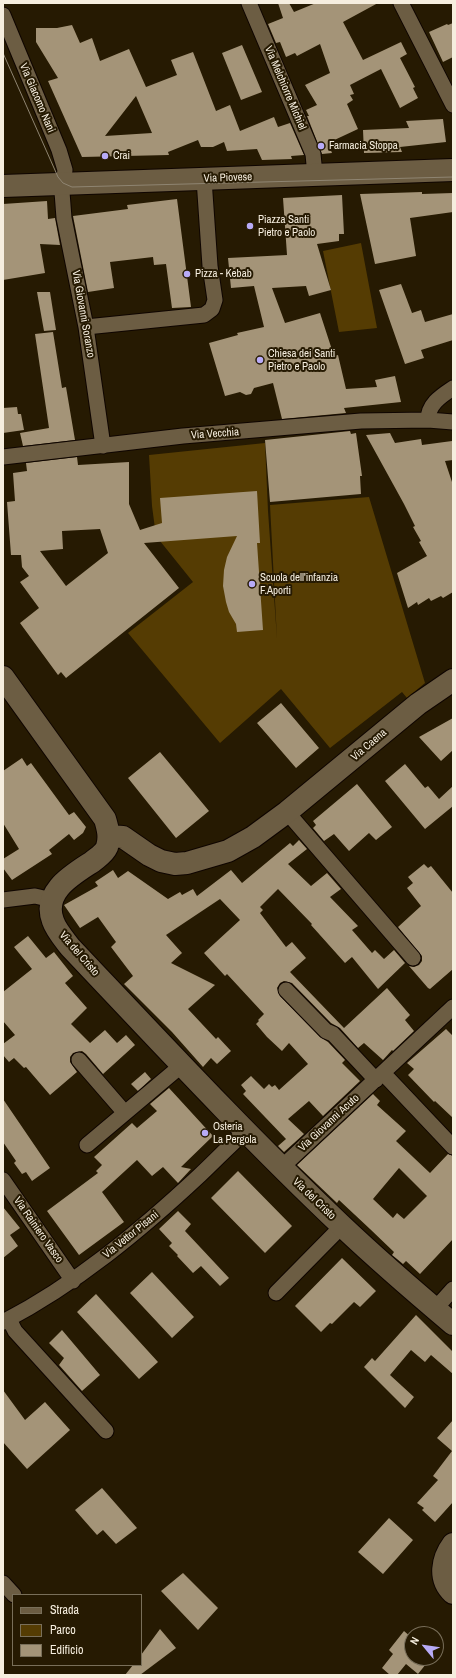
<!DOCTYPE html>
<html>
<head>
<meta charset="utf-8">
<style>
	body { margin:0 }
	#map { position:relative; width:456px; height:1678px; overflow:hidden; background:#261a02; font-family:"Archivo Narrow",sans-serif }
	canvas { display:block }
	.frame { position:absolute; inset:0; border:4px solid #f6eedf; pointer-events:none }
	.legend { position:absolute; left:12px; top:1594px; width:130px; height:72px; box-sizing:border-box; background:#261a02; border:1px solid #796f5a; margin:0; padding:5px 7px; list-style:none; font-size:12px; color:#f6eedf }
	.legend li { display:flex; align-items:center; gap:8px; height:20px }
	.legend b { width:20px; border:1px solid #796f5a }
	.north { position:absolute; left:404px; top:1626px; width:40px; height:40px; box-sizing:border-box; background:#261a02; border:1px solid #796f5a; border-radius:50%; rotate:299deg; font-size:11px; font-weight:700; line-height:16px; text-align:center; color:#f6eedf }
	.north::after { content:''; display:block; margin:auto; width:14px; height:18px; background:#b8abf7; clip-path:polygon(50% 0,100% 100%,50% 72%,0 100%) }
</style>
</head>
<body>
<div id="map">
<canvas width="456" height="1678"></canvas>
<div class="frame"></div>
<ul class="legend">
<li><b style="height:5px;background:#6c5d43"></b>Strada</li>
<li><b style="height:11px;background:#553c03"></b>Parco</li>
<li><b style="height:11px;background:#a49478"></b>Edificio</li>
</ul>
<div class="north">N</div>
</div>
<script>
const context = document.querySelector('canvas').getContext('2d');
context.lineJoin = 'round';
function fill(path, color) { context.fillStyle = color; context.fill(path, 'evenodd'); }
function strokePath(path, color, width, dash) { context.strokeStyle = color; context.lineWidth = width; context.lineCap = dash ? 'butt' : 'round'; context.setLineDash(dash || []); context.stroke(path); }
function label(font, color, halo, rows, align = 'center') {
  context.font = font + ' "Archivo Narrow",sans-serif'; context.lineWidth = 4; context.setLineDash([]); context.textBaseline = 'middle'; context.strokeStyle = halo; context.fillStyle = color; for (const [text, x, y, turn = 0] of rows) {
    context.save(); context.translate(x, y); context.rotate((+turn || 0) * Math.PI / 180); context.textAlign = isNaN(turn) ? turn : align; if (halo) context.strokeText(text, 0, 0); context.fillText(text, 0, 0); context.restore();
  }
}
fill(new Path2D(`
	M361,243L377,328L339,332L323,251Z
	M265,443L268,511L277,639L270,505L369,497L425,683L407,698L402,692L330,748L281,689L220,743L128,633L193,582L156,536L152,506L149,455Z`), '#553c03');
fill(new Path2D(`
	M278,3H289L294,12L316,3H378L343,22L363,60L401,42L407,54L400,58L415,87L413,88L418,98L400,108L381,69L350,85L354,94L350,95L353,100L347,104L358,129L328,143L332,153L322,154L307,116H309L306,110L317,105L305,85L330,73L320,44L297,56L295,53L286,57L280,42L276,43L268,24L283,18Z
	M453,23V57L443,62L429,32L447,24L448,25Z
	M72,25L80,43L92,38L100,61L129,49L146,87L177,75L171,60L193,52L216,111L230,105L240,131L274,117L278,127L290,123L304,155L291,156L292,159L262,160L257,149L227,151L224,142L213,147H201L198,140L168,152L169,155L82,157L48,81L58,78L36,42V28H57ZM136,96L152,133L105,136Z
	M242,45L262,92L241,100L222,53Z
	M443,119L446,142L400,147L402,152L364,153L363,130L409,128L406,121Z
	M422,192V194L453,193V212L410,218L416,256L375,264L360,194Z
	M342,195L344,234H339V241L317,244L331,290L309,296L306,286L272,288L285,323L320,313L334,356L338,355L346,389L377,387L375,380L395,376L401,402L344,408L346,413L282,419L273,383L254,388L251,394L246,395L240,392L225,396L209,343L238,335L237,333L264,327L254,286L231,288L228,258L287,255L283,198Z
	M177,199L191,307L172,308L166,264L154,265L153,257L110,262L114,288L88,292L73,216L128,209L127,205Z
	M47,201L48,219L55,218L60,245L40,244L45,273L3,280V204Z
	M401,284L412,313L421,310L425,322L453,314V340L421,350L424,358L405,364L379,290Z
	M37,292H50L56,330L44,331Z
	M53,332L62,388L66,387L75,440L23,446L20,433L49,428L35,334Z
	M17,407L18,414H21L24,430L3,433V408Z
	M350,431L351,434L356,433L362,476H360L361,494L270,502L265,440Z
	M390,433L395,443L421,439L422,445L452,441L453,449V460L445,461L453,485V592L443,598L441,596L431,601L429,598L418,605L417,602L408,608L397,573L427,556L419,542L421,541L413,527L415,526L404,504L366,435Z
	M77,457L78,465L129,462V504L140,530L162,523L160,498L257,491L260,543H257L263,630L237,632L236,624L229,612L226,602L223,586L224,570L227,557L237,536L144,543L179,588L66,678L61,672L58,675L20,623L39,608L20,582L29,576L22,567L21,555H11L7,502L15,501L13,473L27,471L26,463ZM100,529L108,553L66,586L40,551L63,549L62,531Z
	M281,703L319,748L296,768L257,723Z
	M453,718V750L441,761L419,737Z
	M160,752L209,811L176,838L128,778Z
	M22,758L27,766L31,763L69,815L74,812L86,827L83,833L74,840L69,834L49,850L52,854L12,880L3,868V859L19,849L3,823V771Z
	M405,764L425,788L428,786L439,799L453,786V806L425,829L385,781Z
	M357,784L392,827L376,840L369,833L349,851L334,834L324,841L313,828L316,825L313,821Z
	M299,840L307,849L288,864L311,886L327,873L341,889L330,897L358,926L352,930L372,953L375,950L384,959L394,950L405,963L378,989L352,957L345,963L311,925L312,924L278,889L260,907L263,910L260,913L286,947L292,942L306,958L290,972L344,1028L387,988L410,1015L405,1020L414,1031L393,1051L392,1050L383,1060L364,1043L358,1048L340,1028L331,1023L292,983L284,981L280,983L277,988L280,996L320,1037L328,1042L345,1060L342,1063L360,1081L323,1116L309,1101L288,1119L304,1134L284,1152L278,1146L286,1139L243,1094L246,1091L241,1085L251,1076L264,1089L269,1084L272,1087L275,1085L279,1090L308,1064L289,1043L282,1051L267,1037L256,1024L259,1021L258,1020L264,1014L227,974L225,976L204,953L240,920L220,899L166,935L182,953L171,963L215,985L188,1009L216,1039L218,1037L231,1051L217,1064L211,1058L203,1067L172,1032L124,984L133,976L111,947L116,942L98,917L80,928L64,905L98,886L95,882L113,870L118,878L128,871L168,899L180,892L182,895L193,889L197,896L231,870L242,883L290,843L293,846Z
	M424,864L428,868L431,866L453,893V969L430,989L428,988L409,966L414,967L419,965L422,961V956L398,927L421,906L407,888L413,883L408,877Z
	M28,936L46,958L54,952L73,976L65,983L87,1008L71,1024L90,1043L105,1030L117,1043L126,1035L135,1045L103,1074L86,1054L82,1051L73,1053L70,1057V1062L77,1072L50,1095L26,1067L24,1068L14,1058L9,1062L3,1055V1044L15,1035L3,1021V992L32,969L14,947Z
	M446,1029L453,1036V1118L435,1101L434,1102L408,1075L414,1069L407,1063Z
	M145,1072L151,1079L138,1091L131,1084Z
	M169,1088L213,1136L181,1167L191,1169L178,1183L163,1167L152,1176L137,1160L102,1192L124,1222L79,1255L47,1211L98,1173L96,1171L102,1165L94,1157L132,1123L137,1128L157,1111L150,1104Z
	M373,1094L380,1101L377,1105L406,1131L396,1141L430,1173L448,1154L453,1156V1239L420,1274L406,1261L403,1264L397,1259L392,1255L394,1252L370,1229L339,1200L337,1203L297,1165ZM399,1168L427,1196L404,1219L397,1213L393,1218L373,1199Z
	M3,1099L50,1168L32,1181L26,1172L22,1174L14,1163L16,1161L3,1142Z
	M238,1171L292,1226L265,1253L211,1198Z
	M3,1207L20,1228L10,1235L18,1246L3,1258Z
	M178,1211L191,1224L185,1231L229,1278L220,1286L201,1266L193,1273L177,1256L178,1255L169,1246L172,1243L159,1229Z
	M342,1258L376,1291L360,1307L354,1302L332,1324L330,1323L321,1332L295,1306Z
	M152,1272L194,1317L172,1338L130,1293Z
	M96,1294L158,1362L139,1379L77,1312Z
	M416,1315L453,1352V1374L431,1355L425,1362L411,1350L390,1375L414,1397L405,1408L364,1367L372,1358L375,1361Z
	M62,1330L100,1375L82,1391L59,1365L64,1358L49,1343Z
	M3,1390L25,1420L45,1402L70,1430L27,1469L3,1442Z
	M453,1420V1502L435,1522L422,1510L424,1508L417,1503L438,1480L433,1476L452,1451L437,1438Z
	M102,1488L137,1528L116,1544L103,1530L97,1535L75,1510Z
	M389,1518L413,1540L383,1574L358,1552Z
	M183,1573L218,1608L198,1630L161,1591Z
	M160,1629L176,1648L140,1675H125L133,1665H141V1655Z
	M404,1631L412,1638V1658H419L426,1664L418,1674L406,1664L397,1675H390L382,1668L393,1654L389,1650Z`), '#a49478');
const street = new Path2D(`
	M249,3L313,154L315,175
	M401,3L453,105
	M3,15L59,150L65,170L62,192L64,218L86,327L103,446
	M86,327L204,315L212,309L215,300L210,266L204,179
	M428,420C428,404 441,396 453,388
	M3,457L183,436L361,421L428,420L453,422
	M287,812L413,958
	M3,900L35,896L52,900
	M286,990L326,1031L333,1034L376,1080
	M79,1060L125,1113
	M383,1073L453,1147
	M87,1145L182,1065
	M282,1167L453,1007
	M3,1180L73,1281
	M276,1293L342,1226
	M435,1309L453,1289
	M9,1319L15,1331L106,1431
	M3,1322C76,1284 140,1231 200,1175C215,1161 230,1145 246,1131
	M3,1583L14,1595`);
const secondary = new Path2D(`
	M3,186L453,170
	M3,677L105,819C108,829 110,837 107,847C104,854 98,857 92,862C72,875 42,892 53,921C56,930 64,939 70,947C159,1041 248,1137 342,1226C378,1260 415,1292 453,1324
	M109,836L123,837L149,855L161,861L175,864L187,863L228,851L253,837L287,812L418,704L453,680
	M453,1544C442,1559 438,1579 453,1593`);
strokePath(street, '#0f0500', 17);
strokePath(secondary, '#0f0500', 24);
strokePath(street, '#6c5d43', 15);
strokePath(secondary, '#6c5d43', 22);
strokePath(new Path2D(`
	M3,53L58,177L63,183L72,187L453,177`), '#8f8572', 1);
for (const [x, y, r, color] of [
	[321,146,4,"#b8abf7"],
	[105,156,4,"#b8abf7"],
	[250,226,4,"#b8abf7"],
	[187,274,4,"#b8abf7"],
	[260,360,4,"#b8abf7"],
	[252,584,4,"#b8abf7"],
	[205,1133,4,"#b8abf7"]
]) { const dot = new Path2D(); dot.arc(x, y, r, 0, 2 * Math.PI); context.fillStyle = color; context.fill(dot); strokePath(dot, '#261a02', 1.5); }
label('11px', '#f6eedf', '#261a02', [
	["Via Melchiorre Michiel",285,88,67],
	["Via Giacomo Nani",37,98,67],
	["Via Piovese",228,178,-2],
	["Via Giovanni Soranzo",83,314,80],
	["Via Vecchia",215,434,-4],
	["Via Caena",369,745,-40],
	["Via del Cristo",79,954,49],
	["Via Giovanni Acuto",329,1123,-43],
	["Via del Cristo",314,1199,44],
	["Via Rainiero Vasco",38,1230,55],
	["Via Vettor Pisani",131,1235,-39]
]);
label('11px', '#f6eedf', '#261a02', [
	["Farmacia Stoppa",329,146],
	["Crai",113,156],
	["Piazza Santi",258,220],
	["Pietro e Paolo",258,233],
	["Pizza - Kebab",195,274],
	["Chiesa dei Santi",268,354],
	["Pietro e Paolo",268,367],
	["Scuola dell'infanzia",260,578],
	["F.Aporti",260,591],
	["Osteria",213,1127],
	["La Pergola",213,1140]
], 'left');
</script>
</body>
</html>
